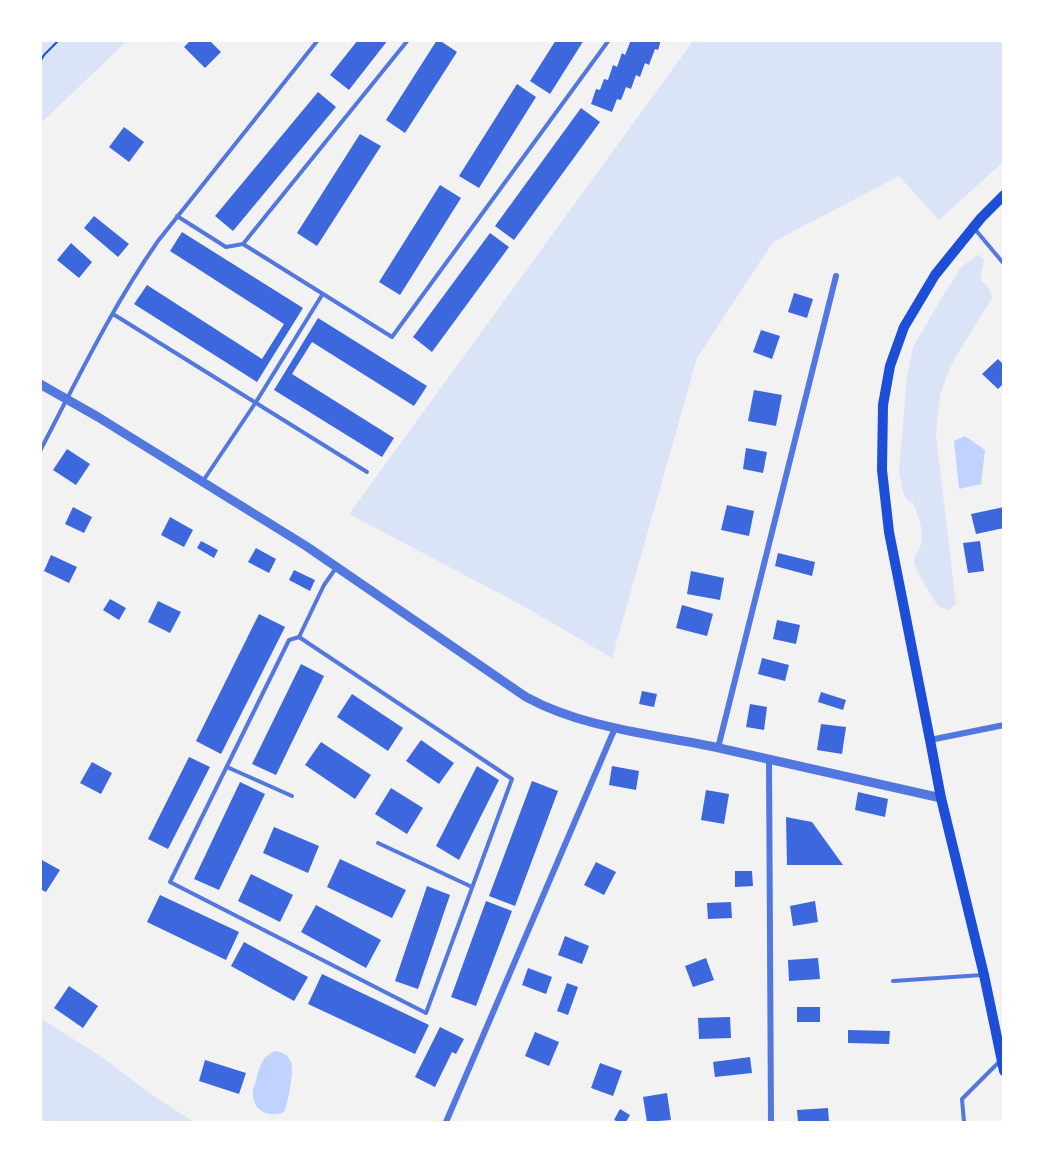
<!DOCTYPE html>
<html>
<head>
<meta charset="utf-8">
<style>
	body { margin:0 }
	#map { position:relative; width:1044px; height:1163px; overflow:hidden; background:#f2f2f2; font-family:"Golos Text",sans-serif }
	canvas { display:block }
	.frame { position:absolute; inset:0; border:42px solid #fff; pointer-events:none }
</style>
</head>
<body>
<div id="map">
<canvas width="1044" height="1163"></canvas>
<div class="frame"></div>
</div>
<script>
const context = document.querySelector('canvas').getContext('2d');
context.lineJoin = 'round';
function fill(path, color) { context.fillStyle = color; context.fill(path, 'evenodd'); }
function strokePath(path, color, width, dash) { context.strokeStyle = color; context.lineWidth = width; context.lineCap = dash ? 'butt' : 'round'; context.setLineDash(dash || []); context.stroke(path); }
fill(new Path2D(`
	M41,41H127L41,123Z
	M693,41H1003V162L939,220L899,176L773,242L697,358L612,658L525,607L349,514Z
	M979,254L984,260C983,268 980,274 981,281C988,286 991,290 992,298L951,365L940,395L936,435L956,604L949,610C945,609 944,610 940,607C934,603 915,569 914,562C914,555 919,551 921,544C925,531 917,515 913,503L906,499L903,492L899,470L907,376L913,347L938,304L961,267Z
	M40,1018L102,1057L151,1094L194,1122H41Z`), '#dbe4f7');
fill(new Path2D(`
	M965,436L985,450L981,484L959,489L954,441Z
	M276,1051C296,1055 293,1071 290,1087C289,1096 287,1103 284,1112C270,1118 254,1112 253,1095C252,1090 255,1085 256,1081C259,1068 262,1055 276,1051Z`), '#bfd3fe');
fill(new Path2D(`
	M191,40H209L221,52L205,68L184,47Z
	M358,40H388L349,90L330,75Z
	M437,40H439L457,52L405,133L386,120Z
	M556,40H584L550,94L530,81Z
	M631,40H661L658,50L655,49L649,65L645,63L640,77L636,75L631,89L626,87L621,100L617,99L612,112L591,104L596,89L600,90L604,79L608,80L613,65L617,67L622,53L625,55Z
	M517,84L536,97L479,188L459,176Z
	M318,92L336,107L233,231L215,216Z
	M581,108L600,122L514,240L495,226Z
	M124,127L144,142L129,162L109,147Z
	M360,134L381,146L317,246L297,233Z
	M440,185L461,198L400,295L379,282Z
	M94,216L129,244L118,257L84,228Z
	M182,232L303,308L257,382L134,304L147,285L262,359L284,324L170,251Z
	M490,233L509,247L432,352L413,337Z
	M71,243L92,262L79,278L57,260Z
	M794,293L813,299L807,318L788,312Z
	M318,318L427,386L414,406L312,342L292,374L394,438L382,457L274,390Z
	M761,330L780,336L772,359L753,352Z
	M998,359L1004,365V383L998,389L982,374Z
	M754,390L782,395L776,426L748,421Z
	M746,448L767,452L763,473L743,469Z
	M67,449L90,464L76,485L53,470Z
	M727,505L754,511L749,536L721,530Z
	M73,507L92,517L84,533L65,524Z
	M1004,507V528L976,534L971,514Z
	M170,517L193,530L184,547L161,535Z
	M201,541L218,550L214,558L197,548Z
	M980,541L984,571L968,573L963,543Z
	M256,548L276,559L269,573L248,562Z
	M778,553L815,562L812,576L775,566Z
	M51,555L77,567L69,583L44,571Z
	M294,570L315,580L310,591L289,580Z
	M691,571L724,578L720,600L687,594Z
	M110,599L126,608L119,620L103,610Z
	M158,601L181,612L170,633L148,622Z
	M682,605L713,614L707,636L676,628Z
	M259,614L285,627L221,754L196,741Z
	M777,620L800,625L796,644L773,639Z
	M762,658L789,665L785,681L758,674Z
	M301,664L324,676L276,775L252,764Z
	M642,691L657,694L654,707L639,704Z
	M821,692L846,700L843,710L818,702Z
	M352,694L403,728L388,751L337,717Z
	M750,704L767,707L764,730L746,727Z
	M821,724L846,727L842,754L817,750Z
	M421,740L454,763L439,784L406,761Z
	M321,742L371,775L355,799L305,765Z
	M189,757L210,767L168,849L148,839Z
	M92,762L112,773L101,794L80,783Z
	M477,766L499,780L459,860L436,846Z
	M612,766L639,771L636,790L609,785Z
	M532,781L558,791L515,906L489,896Z
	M240,782L265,794L219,890L194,879Z
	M391,788L423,808L407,834L375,814Z
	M706,790L729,794L724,824L701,820Z
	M858,792L888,799L885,817L855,810Z
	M786,817L812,822L843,865H787Z
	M274,827L319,846L308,873L263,853Z
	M40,859L60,870L46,892L40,889Z
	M340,859L406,890L392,918L327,887Z
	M596,862L616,872L604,895L584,885Z
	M735,871H752L753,886L735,887Z
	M251,874L293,895L280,922L238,901Z
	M427,886L450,895L418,989L395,981Z
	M160,895L239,932L226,960L147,922Z
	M486,901L512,911L476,1006L451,997Z
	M815,901L818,922L793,926L790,906Z
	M731,902L732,918L708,919L707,903Z
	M316,905L381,940L366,968L301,932Z
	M565,936L589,946L582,964L558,955Z
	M244,942L308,977L294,1001L231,966Z
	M706,958L714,980L693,987L685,966Z
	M818,958L820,979L789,981L788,960Z
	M528,968L552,977L546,994L522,985Z
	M322,974L429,1025L415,1054L308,1004Z
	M567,983L578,987L568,1015L557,1011Z
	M69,986L98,1006L83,1028L54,1008Z
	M797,1007H820V1022H797Z
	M730,1017L731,1038L699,1039L698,1018Z
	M440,1027L464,1039L456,1054L452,1052L435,1087L415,1077Z
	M848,1030L890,1031L889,1044L848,1043Z
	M535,1032L559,1042L549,1066L525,1056Z
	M750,1057L752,1073L715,1077L713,1062Z
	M205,1060L246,1073L239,1094L199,1081Z
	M600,1063L622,1071L613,1096L591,1088Z
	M667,1093L671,1120L647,1122L643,1097Z
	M828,1108L829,1122H798L797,1110Z
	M620,1109L630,1115L626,1122H619L614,1120Z`), '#3d67dc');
strokePath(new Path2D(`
	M40,62L44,55L59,40`), '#1d4ed8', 2);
strokePath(new Path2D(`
	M177,216L226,247L243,244L392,337L609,40
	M974,228L1004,264
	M243,244L408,40
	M113,314L367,472
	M40,451C77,380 112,307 158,241L318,40
	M203,481L256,402L322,295
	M299,637L512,779L426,1013L170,882L289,640L299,637L324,585L336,568
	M227,767L292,796
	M378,843L472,887
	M893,981L982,975
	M964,1122L962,1099L1001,1060`), '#5277de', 4);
strokePath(new Path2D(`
	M930,740L1004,725
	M718,748L836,276
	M769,760L771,1122
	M446,1122L615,728`), '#5277de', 6);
strokePath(new Path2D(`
	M40,384L98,417L306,546L526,697C585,729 654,734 719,748C793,764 867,782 941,798`), '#5277de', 9);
strokePath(new Path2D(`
	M1004,195L981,218L935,275L904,327L890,366L883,405L882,470L889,532L930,740L941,798L984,975L1004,1071`), '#1d4ed8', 10);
</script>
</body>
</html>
